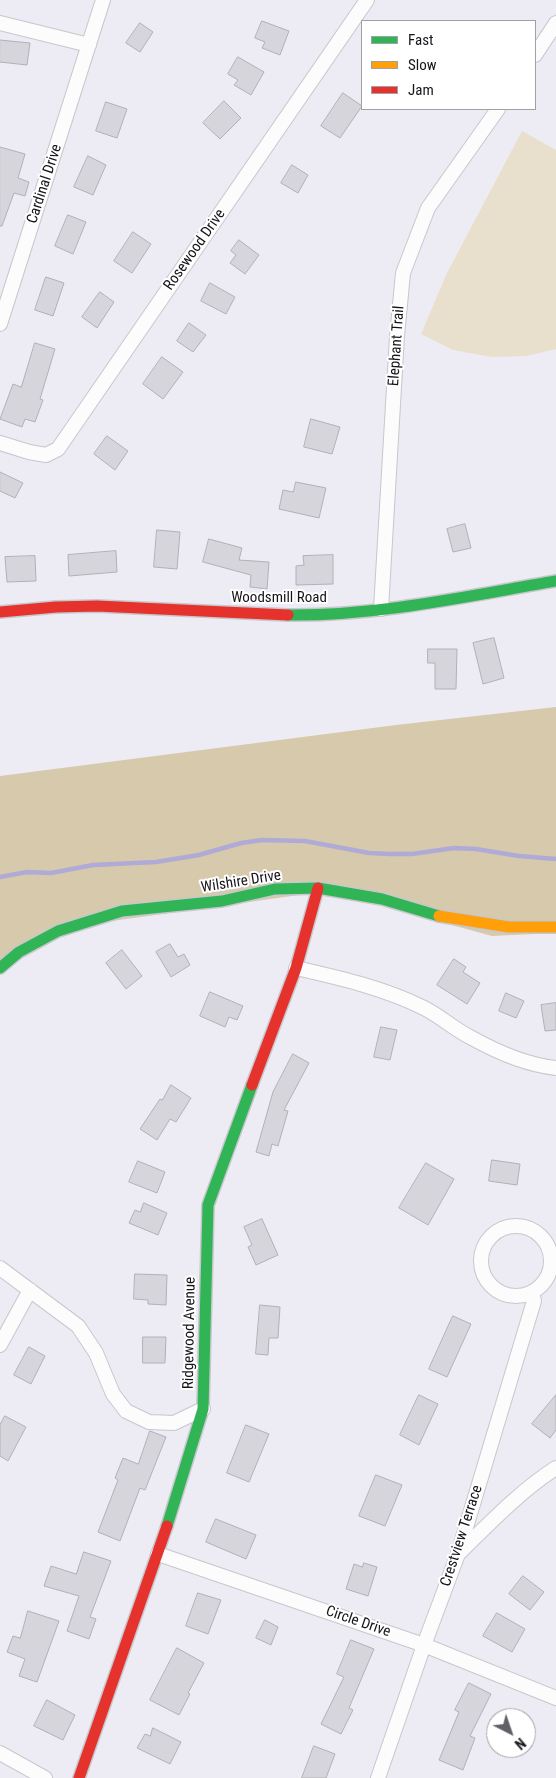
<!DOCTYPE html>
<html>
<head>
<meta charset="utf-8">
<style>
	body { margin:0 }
	#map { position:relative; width:556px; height:1778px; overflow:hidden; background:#edecf4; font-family:"Roboto Condensed",sans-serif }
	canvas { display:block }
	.legend { position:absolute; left:361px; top:20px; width:175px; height:90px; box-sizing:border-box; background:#fff; border:1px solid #a1a1a3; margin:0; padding:6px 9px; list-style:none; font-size:15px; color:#151419 }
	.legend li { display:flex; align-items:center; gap:10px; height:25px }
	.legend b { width:25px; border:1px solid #a1a1a3 }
	.north { position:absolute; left:486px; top:1708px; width:50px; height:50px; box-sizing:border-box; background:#fff; border:1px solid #a1a1a3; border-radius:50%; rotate:139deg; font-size:14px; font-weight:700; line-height:20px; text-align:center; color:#151419 }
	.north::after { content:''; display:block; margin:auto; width:18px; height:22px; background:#616066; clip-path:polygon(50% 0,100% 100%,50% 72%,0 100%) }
</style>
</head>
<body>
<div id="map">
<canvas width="556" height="1778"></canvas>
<ul class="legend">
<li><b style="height:6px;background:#30b455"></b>Fast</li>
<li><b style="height:6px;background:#ff9f0a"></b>Slow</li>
<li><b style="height:6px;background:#e5322d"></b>Jam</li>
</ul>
<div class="north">N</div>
</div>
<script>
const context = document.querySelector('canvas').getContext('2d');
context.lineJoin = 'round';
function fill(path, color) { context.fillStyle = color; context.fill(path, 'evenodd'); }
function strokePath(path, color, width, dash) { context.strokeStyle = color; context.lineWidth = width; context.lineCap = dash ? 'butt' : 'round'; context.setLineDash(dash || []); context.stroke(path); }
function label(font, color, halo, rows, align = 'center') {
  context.font = font + ' "Roboto Condensed",sans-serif'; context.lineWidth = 4; context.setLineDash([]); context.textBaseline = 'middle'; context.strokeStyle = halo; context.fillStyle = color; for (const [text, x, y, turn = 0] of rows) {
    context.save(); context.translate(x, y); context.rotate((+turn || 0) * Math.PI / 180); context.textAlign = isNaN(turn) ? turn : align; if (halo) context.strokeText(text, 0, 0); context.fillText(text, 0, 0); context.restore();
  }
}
fill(new Path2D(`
	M522,131L556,150V349L526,356L492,357L453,350L421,334L447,273Z`), '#e8dfcc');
fill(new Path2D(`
	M556,707V933L492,936L328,891L54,929L0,973V776L396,725Z`), '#d7c9ab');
strokePath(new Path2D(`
	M0,877L27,872L51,873L93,865L156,862L199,855L241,843L262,840L305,841L369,853L390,854H412L454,848L476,849L519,856L556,859`), '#b0aad6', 4.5);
const building = new Path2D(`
	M262,21L289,31L280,55L262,48L265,42L255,38Z
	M140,23L153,32L140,52L126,43Z
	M0,40L30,43L27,65L0,62Z
	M238,57L264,72L251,95L234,85L238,80L228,74Z
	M343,93L362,106L340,138L321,126Z
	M224,101L241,118L220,139L203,123Z
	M106,102L127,109L117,138L96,131Z
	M0,147L25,154L18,178L29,182L25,196L14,193L2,226H0Z
	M88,156L106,165L93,195L74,187Z
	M292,165L308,175L298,193L281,183Z
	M68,215L86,222L73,254L55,246Z
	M133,232L151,244L132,273L114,261Z
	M239,240L259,255L245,274L230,263L236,255L231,251Z
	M46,277L64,283L53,316L35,310Z
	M210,283L235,297L226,314L201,301Z
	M100,292L114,302L97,328L82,317Z
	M189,323L206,335L193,352L177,341Z
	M35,343L55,349L40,399L43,400L35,422L25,419L22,427L0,419L13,384L21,387Z
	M162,357L183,372L163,399L143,384Z
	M311,419L340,427L332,454L304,447Z
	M107,436L128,451L115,470L94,454Z
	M0,472L23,483L15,498L0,491Z
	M296,482L326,488L319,518L279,509L283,490L293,492Z
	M465,524L471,548L453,552L447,529Z
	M157,530L180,532L177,569L154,567Z
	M209,539L242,548L239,560L269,562L267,589L250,587L251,575L203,562Z
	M116,551L117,572L69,576L68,555Z
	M333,555V584L296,585V566L304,565L303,556Z
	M35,556L36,581L7,582L5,557Z
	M494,638L504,678L483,684L473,643Z
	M428,649H457L456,689H435V663H428Z
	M170,944L178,957L184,954L190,965L171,977L156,952Z
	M122,950L142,976L126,989L106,963Z
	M454,959L466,967L463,972L480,983L467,1004L437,985Z
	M210,992L243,1006L237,1020L229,1017L225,1027L200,1016Z
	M506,993L524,1001L516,1018L499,1011Z
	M556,1003V1030L545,1031L541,1005Z
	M381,1027L397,1030L390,1060L374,1057Z
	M293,1054L309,1063L284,1110L288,1111L278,1146L272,1144L269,1156L256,1152L273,1092Z
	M171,1085L191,1098L176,1122L170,1119L157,1140L140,1129L160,1099L162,1100Z
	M492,1160L520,1164L517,1185L489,1181Z
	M138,1161L165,1172L157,1193L129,1182Z
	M426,1163L454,1179L428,1225L399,1208Z
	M144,1203L167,1213L158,1235L129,1223L135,1210L140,1212Z
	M262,1219L278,1255L256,1265L248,1247L252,1245L244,1227Z
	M135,1274L167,1275L166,1305L148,1304V1300L134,1299Z
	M260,1305L280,1307L278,1338H269L268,1355L256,1354Z
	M453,1316L471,1324L447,1377L429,1369Z
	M143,1337H166L165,1363H143Z
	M29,1347L45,1356L31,1384L14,1375Z
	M419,1395L438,1404L419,1445L400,1435Z
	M556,1395V1430L550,1438L532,1424Z
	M5,1416L26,1427L8,1461L0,1456V1425Z
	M246,1425L269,1434L249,1482L227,1473Z
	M150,1431L166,1437L145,1490L140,1488L120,1541L98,1532L118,1480L115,1478L123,1458L138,1464Z
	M376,1475L402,1485L385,1526L359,1516Z
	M216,1519L256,1535L246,1559L206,1542Z
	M84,1552L111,1561L90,1617L96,1619L89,1639L67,1631L79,1596L44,1586L51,1566L76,1574Z
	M364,1563L377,1567L368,1596L346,1589L354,1564L362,1567Z
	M523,1576L544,1592L530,1610L509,1594Z
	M198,1593L221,1600L208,1634L186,1626Z
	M28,1611L59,1621L37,1682L19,1676L25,1659L7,1652L13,1636L20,1638Z
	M497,1613L525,1629L512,1652L483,1636Z
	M265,1620L278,1627L271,1645L256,1638Z
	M351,1640L374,1649L349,1708L353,1710L341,1734L321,1724L344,1677L337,1674Z
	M177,1648L204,1663L188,1693L190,1694L179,1715L150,1700Z
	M469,1683L491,1694L470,1736L475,1738L463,1770L439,1760L459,1712L455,1710Z
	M47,1700L75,1715L63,1740L34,1726Z
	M153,1728L181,1742L170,1764L137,1748L145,1734L150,1736Z
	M314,1746L335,1754L326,1778H302Z`);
fill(building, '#d6d5db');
strokePath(building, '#b0b0b5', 1);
const street = new Path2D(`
	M0,23L89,45
	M535,55L556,23
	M0,324L103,0
	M0,443L29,452L46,455L58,449L367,0
	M381,609L397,336L403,273L428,208L498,109
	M296,968C340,978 384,988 424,1008C440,1016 454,1029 470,1037C495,1051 527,1065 556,1068
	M481 1261a35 35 0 1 1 70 0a35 35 0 1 1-70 0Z
	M0,1268L78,1326L96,1353L113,1394L126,1411L149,1422L174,1423L203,1409
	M0,1345L30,1290
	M158,1554L424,1645L556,1698
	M458,1554C489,1524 520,1491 556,1468
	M0,1753L45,1778
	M378,1778L424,1645L458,1554L534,1301L532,1292`);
const fast = new Path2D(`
	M288,615C378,616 468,596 556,581
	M0,968L19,952L58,931L122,911L222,901L275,889L318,888L382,899L439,916
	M167,1526L203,1409L208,1205L252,1085`);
const slow = new Path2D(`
	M439,916L509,927H556`);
const jam = new Path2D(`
	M0,612L56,607L97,606L288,615
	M252,1085L296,968L318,888
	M79,1778L167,1526`);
strokePath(street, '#c7c7cc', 16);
strokePath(fast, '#c7c7cc', 14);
strokePath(slow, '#c7c7cc', 14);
strokePath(jam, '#c7c7cc', 14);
strokePath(street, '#fcfcfd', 14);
strokePath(fast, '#30b455', 11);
strokePath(slow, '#ff9f0a', 11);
strokePath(jam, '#e5322d', 11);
label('15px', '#151419', '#fff', [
	["Cardinal Drive",45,184,-72],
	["Rosewood Drive",195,250,-55],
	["Elephant Trail",397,346,-86],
	["Woodsmill Road",279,598],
	["Wilshire Drive",241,882,-9],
	["Ridgewood Avenue",190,1333,-89],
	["Crestview Terrace",462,1536,-72],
	["Circle Drive",358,1622,19]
]);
</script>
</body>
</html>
